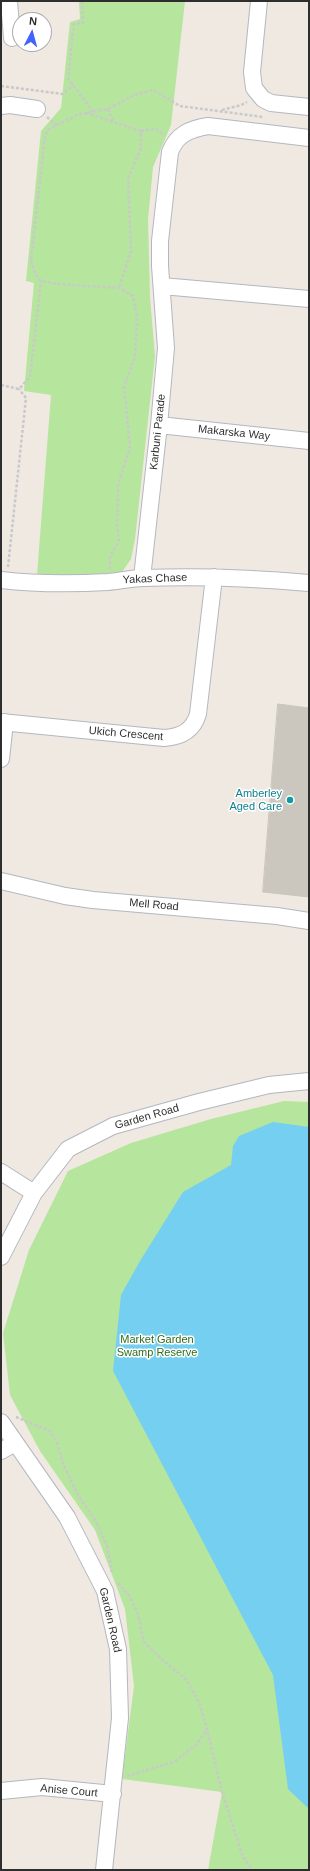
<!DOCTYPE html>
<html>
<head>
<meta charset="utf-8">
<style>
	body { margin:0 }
	#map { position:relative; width:310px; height:1871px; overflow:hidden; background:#efe9e1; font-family:Helvetica,sans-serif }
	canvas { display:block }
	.frame { position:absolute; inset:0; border:2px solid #2e2e2e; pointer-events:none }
	.north { position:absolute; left:12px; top:12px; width:40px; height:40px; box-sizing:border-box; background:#fff; border:1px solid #ababab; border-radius:50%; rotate:6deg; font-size:11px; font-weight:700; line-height:16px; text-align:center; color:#2e2e2e }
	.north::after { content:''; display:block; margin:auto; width:14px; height:18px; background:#4264fb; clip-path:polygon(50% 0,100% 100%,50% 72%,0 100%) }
</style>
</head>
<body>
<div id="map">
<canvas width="310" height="1871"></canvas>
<div class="frame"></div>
<div class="north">N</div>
</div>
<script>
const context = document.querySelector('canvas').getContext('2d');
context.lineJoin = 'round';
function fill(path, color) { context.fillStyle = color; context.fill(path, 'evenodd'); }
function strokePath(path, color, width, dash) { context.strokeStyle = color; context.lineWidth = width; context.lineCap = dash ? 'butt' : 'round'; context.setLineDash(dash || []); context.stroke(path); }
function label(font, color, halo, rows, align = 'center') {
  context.font = font + ' Helvetica,sans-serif'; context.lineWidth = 3; context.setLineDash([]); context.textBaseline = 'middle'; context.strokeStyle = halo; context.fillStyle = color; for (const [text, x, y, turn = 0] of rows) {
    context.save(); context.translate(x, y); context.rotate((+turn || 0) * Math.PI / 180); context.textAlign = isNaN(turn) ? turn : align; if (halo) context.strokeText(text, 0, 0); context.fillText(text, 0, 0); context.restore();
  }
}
fill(new Path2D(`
	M79,1H185L171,125L153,167L148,219L150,297L155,356L135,539L131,559L122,572L79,576L37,575L51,395L24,391L34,283L26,281L41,131L61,108L70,22L80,19Z
	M284,1101L309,1102V1870H208L222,1792L122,1779L134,1686L125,1609L95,1530L40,1451L10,1395L3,1333L29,1250L68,1171L131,1143L211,1119Z`), '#b6e59e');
fill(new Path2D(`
	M273,1122L309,1127V1809L288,1789L273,1675L113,1371L121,1295L140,1261L183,1192L231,1165L233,1146L239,1136Z`), '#75cff0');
const building = new Path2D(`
	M278,704L309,708V897L263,892Z`);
fill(building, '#cbc7bf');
strokePath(building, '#cbc5ba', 1);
const minor = new Path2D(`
	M9,1L12,38
	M259,1L252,72L254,88L263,99L271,103L309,107
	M1,106L10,105L37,109
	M162,286L309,299
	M159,425L309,441
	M142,578L159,425L166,348L160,266V241L170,152C177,134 190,129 208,126L309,138
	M1,580C36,584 72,584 108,582C120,581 132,578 144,578C199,576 254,578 309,583
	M1,722L164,738C181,737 193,731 198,714L214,577
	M1,759L5,722
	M1,881L65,896L93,900L277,916L309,921
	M1,1172L34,1193
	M1,1257L34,1193L68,1149L113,1126L199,1102L269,1085L309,1081
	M1,1422L67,1517L105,1591L118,1649L120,1718L104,1870
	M1,1451L15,1443
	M1,1791L42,1787L113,1794`);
strokePath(minor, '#b4b7c1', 18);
strokePath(new Path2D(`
	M82,1L83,23L74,24L68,79L93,111
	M1,86L63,94L73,85
	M108,109L113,121
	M222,110L241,105L247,102
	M86,113L141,131V148L128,179L131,251L119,288
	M47,117L56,125
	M141,131L156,129L164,135
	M1,385L19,389L30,377L41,281
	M8,567L26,398L19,389
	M110,569V556L119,542L117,525L118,485L130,447L124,387L135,357L137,318L133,296L119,288L57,284L41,281L35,274L31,260L45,136L49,129L79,114L108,109L134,95L153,90L180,106L263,117
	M16,1417L50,1431L57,1442L63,1464L78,1495L95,1520L107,1545L112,1572
	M118,1583L130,1597L138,1614L144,1642L169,1666L186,1679L199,1702L207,1729L222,1792L243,1857L253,1870
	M127,1776L174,1762L197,1744L207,1729`), '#c9c9c9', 2.5, [3, 2]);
strokePath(minor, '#fff', 16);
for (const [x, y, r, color] of [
	[290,800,4,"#0f9aa8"]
]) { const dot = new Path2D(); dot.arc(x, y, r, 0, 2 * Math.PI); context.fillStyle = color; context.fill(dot); strokePath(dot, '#fff', 1.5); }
label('11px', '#2e2e2e', '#fff', [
	["Karbuni Parade",158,432,-84],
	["Makarska Way",234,433,6],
	["Yakas Chase",155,579,-2],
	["Ukich Crescent",126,734,5],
	["Mell Road",154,905,5],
	["Garden Road",147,1117,-16],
	["Garden Road",110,1620,77],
	["Anise Court",69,1791,5]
]);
label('11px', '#0d838f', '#fff', [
	["Amberley",282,794],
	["Aged Care",282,807]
], 'right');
label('11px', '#2c6e1b', '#fff', [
	["Market Garden",157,1340],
	["Swamp Reserve",157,1353]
]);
</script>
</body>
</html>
